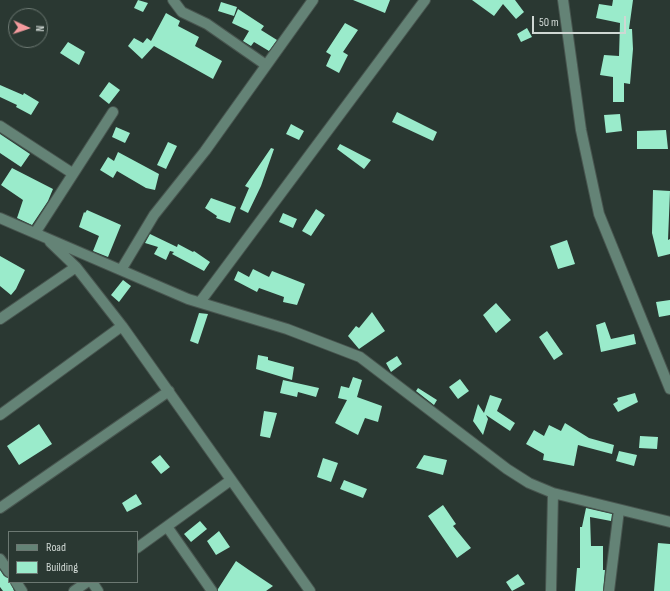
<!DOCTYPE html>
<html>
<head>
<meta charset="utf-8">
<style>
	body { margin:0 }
	#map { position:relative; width:670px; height:591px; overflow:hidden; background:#2a3832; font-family:"Sofia Sans Condensed",sans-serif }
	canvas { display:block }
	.legend { position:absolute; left:8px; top:531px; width:130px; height:52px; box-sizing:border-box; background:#2a3832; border:1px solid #6c7872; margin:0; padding:5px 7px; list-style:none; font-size:12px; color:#cfd7d3 }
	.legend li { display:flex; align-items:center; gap:8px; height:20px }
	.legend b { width:20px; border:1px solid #6c7872 }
	.north { position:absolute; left:8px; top:8px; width:40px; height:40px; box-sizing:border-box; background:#2a3832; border:1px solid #6c7872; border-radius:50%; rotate:93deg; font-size:11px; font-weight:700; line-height:16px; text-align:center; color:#cfd7d3 }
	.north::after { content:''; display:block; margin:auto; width:14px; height:18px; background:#f59b9e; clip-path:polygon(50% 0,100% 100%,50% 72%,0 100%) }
	.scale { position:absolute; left:532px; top:16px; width:94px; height:18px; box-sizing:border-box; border:2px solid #cfd7d3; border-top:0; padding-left:5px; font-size:12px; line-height:14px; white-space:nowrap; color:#cfd7d3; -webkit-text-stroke:3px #2a3832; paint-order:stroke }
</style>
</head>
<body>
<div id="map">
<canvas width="670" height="591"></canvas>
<ul class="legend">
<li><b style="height:5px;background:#648376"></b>Road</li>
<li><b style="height:11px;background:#9aebcb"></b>Building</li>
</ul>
<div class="north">N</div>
<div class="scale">50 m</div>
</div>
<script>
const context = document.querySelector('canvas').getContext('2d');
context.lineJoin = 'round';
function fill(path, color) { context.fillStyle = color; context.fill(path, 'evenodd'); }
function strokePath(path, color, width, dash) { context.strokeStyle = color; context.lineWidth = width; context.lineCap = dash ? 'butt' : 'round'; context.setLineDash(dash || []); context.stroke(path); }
fill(new Path2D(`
	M138,0L148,3L143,12L134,8Z
	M353,0H390L385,13Z
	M472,0H515L524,12L516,19L503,4L494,16Z
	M613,0H633L629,29H632L633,49L630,84L624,83V102H613V77L600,75L604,55L619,56L620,23L596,18L599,4L612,6Z
	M221,2L237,7L234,16L218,11Z
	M238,9L264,26L261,30L277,40L269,51L254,42L251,46L243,41L249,31L232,23Z
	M166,13L180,21L178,26L199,37L195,46L222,61L213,79L154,46L142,59L128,46L134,38L143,43L147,38L151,41Z
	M345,23L358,30L343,52L348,55L339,73L326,66L331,55L326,52Z
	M527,28L532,37L521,42L517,34Z
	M68,42L85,52L79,65L60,53Z
	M109,82L120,90L109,104L99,96Z
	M0,85L23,95L24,93L39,102L31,115L16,107L17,105L0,97Z
	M397,112L437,132L433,141L392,122Z
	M620,114L622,131L606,133L604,115Z
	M291,124L304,131L299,140L286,134Z
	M116,127L130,133L125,143L112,137Z
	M666,130L668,149H637V131Z
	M0,134L30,154L21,167L0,153Z
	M168,142L177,146L166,169L157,165Z
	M340,144L371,160L364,169L337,149Z
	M271,148L274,149L261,186L248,213L240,209L249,188L245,186Z
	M118,152L159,174L155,190L146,188L117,171L113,178L100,170L108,157L114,161Z
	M12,168L53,189L48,201L32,225L17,218L23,200L1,185Z
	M653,190L670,191L668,240L670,239V254L658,257L652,233Z
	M211,198L236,207L230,223L216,218L217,216L205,208Z
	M316,209L325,215L311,236L302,231Z
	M87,210L121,225L108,257L93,251L99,236L79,227L84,212L85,213Z
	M283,213L297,219L293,228L279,222Z
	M150,234L177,247L178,244L193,252L194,251L210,262L204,271L172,254L174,252L170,251L166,260L154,254L158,247L145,243Z
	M567,240L575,264L558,269L550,246Z
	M0,256L25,270L16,289L11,295L0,286Z
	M253,269L269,277L272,271L305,284L297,305L283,302L284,297L259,288L257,292L234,280L238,271L249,277Z
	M123,280L131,286L119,302L111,295Z
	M670,300V315L659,317L656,302Z
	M496,303L511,320L496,333L483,315Z
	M372,312L385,331L359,349L348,336L356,326L359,328Z
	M199,313L208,314L198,344L190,341Z
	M605,322L611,339L634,334L636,344L601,352L596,325Z
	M547,331L563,354L554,360L539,337Z
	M258,355L268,357V360L294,367L292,380L256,369Z
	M397,356L402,364L391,372L386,363Z
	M353,377L362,380L357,397L382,406L378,422L365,418L358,435L335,423L347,400L338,398L341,386L349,388Z
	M460,379L469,391L458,399L449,387Z
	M283,380L319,388L316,397L298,392L297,397L280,393Z
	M418,388L437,400L434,405L416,391Z
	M635,393L638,402L618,412L613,404L618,401L617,398Z
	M490,395L502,399L497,411L515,423L510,431L486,415L488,419L483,435L473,421L478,404L484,413Z
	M264,411L277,413L270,438L260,436Z
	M565,423L589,438L614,445L612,454L578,445L574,466L543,460L544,454L526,444L534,430L544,436L549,425L561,431Z
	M39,424L52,444L19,465L7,446Z
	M640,436L658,437L657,449L639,448Z
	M619,451L637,455L634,466L616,461Z
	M160,455L170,467L161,474L151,462Z
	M424,455L447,460L443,475L416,468Z
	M323,458L338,463L331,482L317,477Z
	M344,480L367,489L363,498L340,489Z
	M136,494L142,504L127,512L122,503Z
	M443,505L456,524L453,526L471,548L457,558L428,516Z
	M586,508L612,514L611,521L590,517L591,546H603V570H605L603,591H575L577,568H580V527H582Z
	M200,521L207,529L191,542L184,534Z
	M219,531L230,547L216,555L207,541Z
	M658,543L670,544V591H654Z
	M236,561L249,570L273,586L266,591H218V589Z
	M0,570L4,576L9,578L14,591H3L0,587Z
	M518,574L525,584L512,591L506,582Z`), '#9aebcb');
const minor = new Path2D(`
	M173,0L182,12L207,24L266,65
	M563,0L581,130L599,214L670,389
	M0,126L72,173
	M0,218L188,299L287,329L360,357L507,469L529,483L553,493L670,522
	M35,233L113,112
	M50,242L76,267L122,326L310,591
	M121,270L154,215L205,151L313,0
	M200,302L425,0
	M0,319L76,267
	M0,415L122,326
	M0,508L169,391
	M168,528L212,591
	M137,548L231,480
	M0,559L9,572
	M16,582L22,591
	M92,582L98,591
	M74,591L87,582
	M551,591L553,493
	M609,591L619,510`);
strokePath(minor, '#48554f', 12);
strokePath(minor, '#648376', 10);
</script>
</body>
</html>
